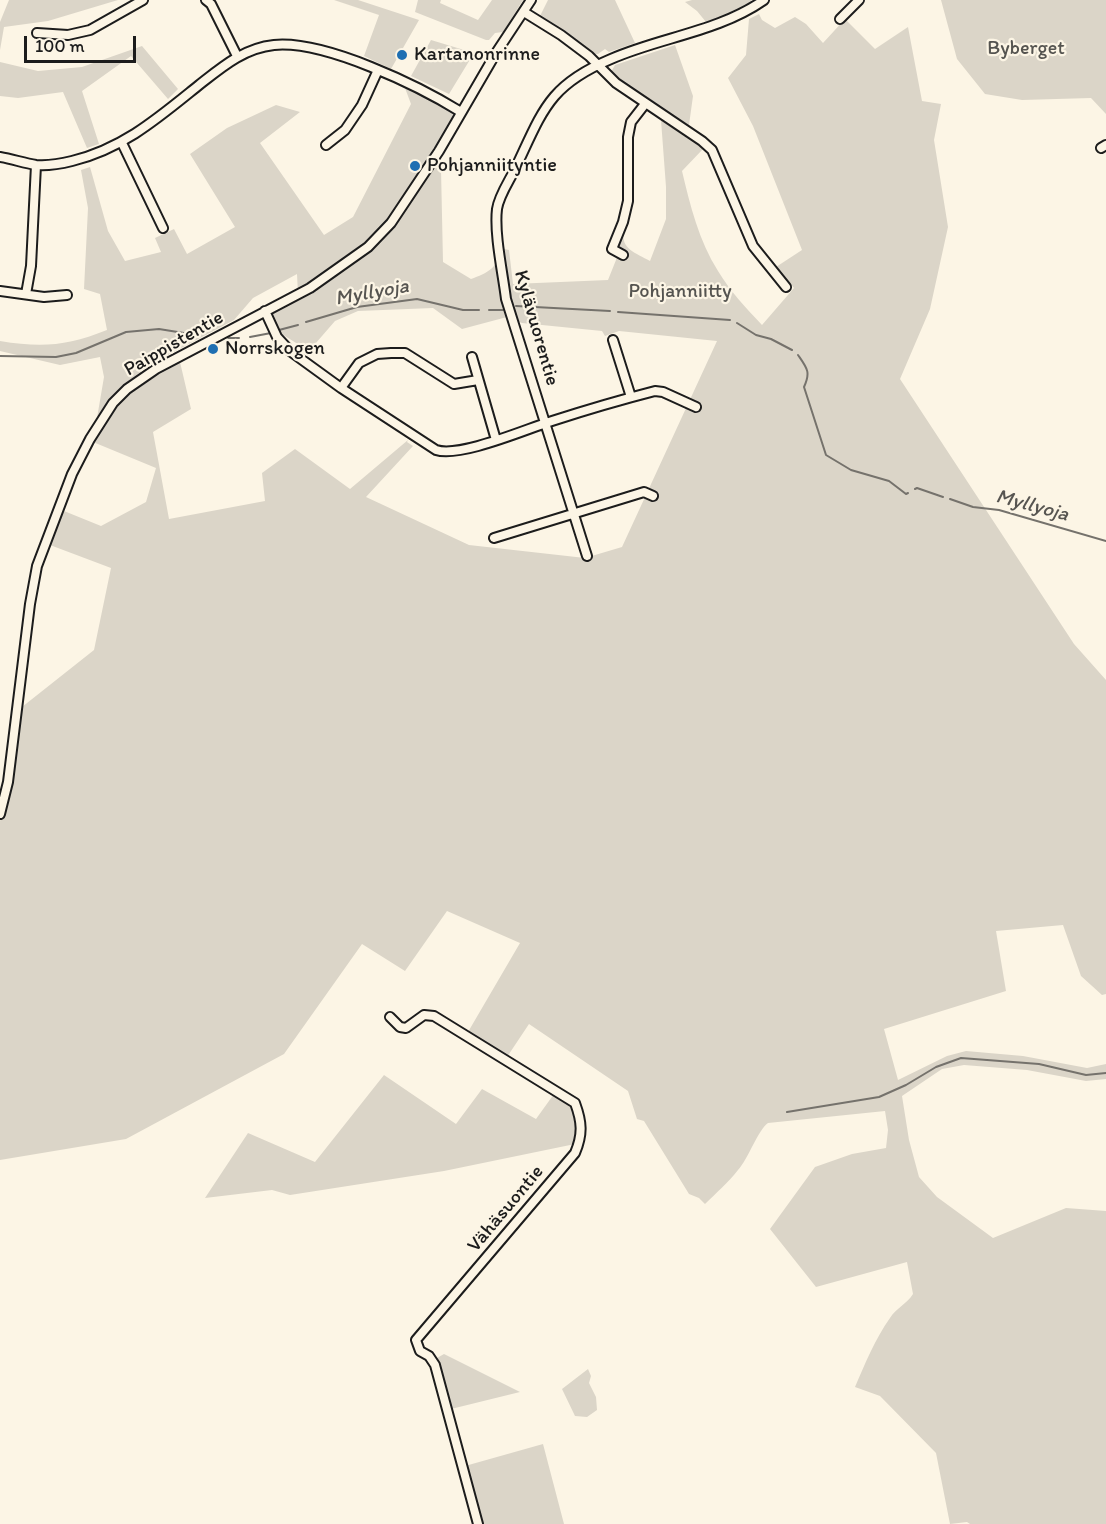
<!DOCTYPE html>
<html>
<head>
<meta charset="utf-8">
<style>
	body { margin:0 }
	#map { position:relative; width:1106px; height:1524px; overflow:hidden; background:#fcf5e5; font-family:Itim,sans-serif }
	canvas { display:block }
	.scale { position:absolute; left:24px; top:36px; width:112px; height:27px; box-sizing:border-box; border:3px solid #1c1c1c; border-top:0; padding-left:8px; font-size:18px; line-height:21px; white-space:nowrap; color:#1c1c1c; -webkit-text-stroke:4px #fcf5e5; paint-order:stroke }
</style>
</head>
<body>
<div id="map">
<canvas width="1106" height="1524"></canvas>
<div class="scale">100 m</div>
</div>
<script>
const context = document.querySelector('canvas').getContext('2d');
context.lineJoin = 'round';
function fill(path, color) { context.fillStyle = color; context.fill(path, 'evenodd'); }
function strokePath(path, color, width, dash) { context.strokeStyle = color; context.lineWidth = width; context.lineCap = dash ? 'butt' : 'round'; context.setLineDash(dash || []); context.stroke(path); }
function label(font, color, halo, rows, align = 'center') {
  context.font = font + ' Itim,sans-serif'; context.lineWidth = 4.5; context.setLineDash([]); context.textBaseline = 'middle'; context.strokeStyle = halo; context.fillStyle = color; for (const [text, x, y, turn = 0] of rows) {
    context.save(); context.translate(x, y); context.rotate((+turn || 0) * Math.PI / 180); context.textAlign = isNaN(turn) ? turn : align; if (halo) context.strokeText(text, 0, 0); context.fillText(text, 0, 0); context.restore();
  }
}
fill(new Path2D(`
	M9,0H118L48,21L4,27L0,50V22Z
	M334,0H358L419,20L391,69L364,56L379,15Z
	M418,0H441L440,3L478,20L492,0H523L503,32L495,33L489,40H486L415,12Z
	M548,0H615L635,43L609,52L605,49L598,54H590L540,16Z
	M692,0H751L752,2L742,9L706,22L697,11L685,2Z
	M941,0H1106V114L1091,98L1022,100L985,94L957,59Z
	M759,14L762,20L775,28L795,17L806,24L823,43L845,19L875,49L908,27L922,101L941,104L934,140L948,227L930,309L900,379L1074,644L1106,680V994L1102,995L1081,976L1063,925L996,931L1006,991L884,1029L898,1080L947,1056L966,1051L1023,1056L1087,1068L1106,1064V1079L1086,1081L1027,1070L964,1065L942,1069L902,1096L909,1140L919,1177L937,1197L993,1238L1066,1208L1106,1211V1524H970L967,1522L950,1524L936,1453L880,1396L855,1387C865,1364 875,1339 890,1318C896,1308 907,1304 913,1294L907,1262L816,1287L770,1229L815,1167L852,1154L886,1148L888,1130L885,1111L768,1123C758,1130 748,1159 738,1170C728,1183 716,1193 705,1204L699,1198L689,1194L644,1121L637,1119L628,1091L529,1024L507,1057L468,1032L520,943L447,911L405,971L362,944L284,1054L126,1139L0,1160V821C14,785 16,745 22,707L94,650L111,568L50,545L64,511L101,526L146,502L156,468L93,442L116,407L130,392L180,362L191,409L153,432L169,519L265,501L262,473L295,449L350,489L408,440L407,442L413,446L366,497L469,545L585,558L622,547L717,341L619,331L605,336L602,331L522,323L507,317L462,329L433,308L358,311L335,321L309,351L272,328L265,311L298,294L297,274L253,298L234,320L151,364L123,385L97,418L104,377L100,357L60,365L0,351V341C42,348 67,346 107,330L100,294L84,289L88,208L81,170L90,167L108,231L125,261L161,252L155,238L174,229L187,254L235,227L190,154L227,128L276,105L300,112L260,143L324,235L353,217L411,104L402,80L461,112L430,166L441,169L443,262L471,279C487,273 500,268 499,248L509,250L513,284L608,280L618,255L609,241L612,239L615,233L624,231C620,249 636,253 650,261L666,219V187L661,120L703,149L682,171C690,205 699,241 718,271C730,291 746,308 762,325L794,288L776,267L802,250L753,126L728,78L746,55L749,19Z
	M431,40L474,53L449,94L411,76Z
	M675,45L693,96L689,125L617,82L611,72L615,65Z
	M142,46L178,89L168,99L131,56L82,91L99,144L87,148L63,92L18,98L0,96V62L38,71L82,67Z
	M384,1075L456,1124L482,1089L536,1119L554,1094C580,1110 580,1114 575,1144L444,1171L290,1195L272,1190L205,1198L248,1133L315,1162Z
	M444,1354L520,1392L451,1409L437,1358Z
	M588,1369L591,1376L589,1383L596,1397L597,1410L587,1417L575,1416L562,1389Z
	M543,1444L564,1524H481L465,1466Z`), '#dbd5c8');
strokePath(new Path2D(`
	M516,306L610,311
	M489,310H503
	M618,312L730,320
	M306,322L357,307L417,299L463,310H479
	M737,323L756,335L771,339L792,350
	M279,330L298,325
	M250,337L271,333
	M228,338H239
	M798,355C807,368 811,372 804,387L826,455L851,470L889,481L906,494L908,493
	M0,356L56,357L76,353L126,332L159,329L190,334L203,333
	M915,489L917,488L943,497
	M950,499L973,507L999,510L1106,541
	M787,1112L879,1097L906,1085L936,1067L961,1058L1039,1064L1086,1075L1106,1073`), '#75726c', 2);
const minor = new Path2D(`
	M206,0L211,4L237,56
	M524,12L561,35L589,56L616,83L702,141L712,150L753,246L786,287
	M840,19L859,0
	M37,33L68,35L90,30L143,0
	M122,143L163,228
	M326,145L345,130L362,105L378,70
	M1101,148L1106,145
	M0,157C12,159 24,163 36,165C48,166 60,164 72,161C124,148 158,118 199,85C222,67 244,48 274,45C325,40 419,86 461,112
	M623,255L612,249L623,222L628,201V137L631,122L645,104
	M0,291L44,297L67,295
	M26,294L31,266L36,165
	M265,311L277,337L290,351L341,388L436,450C460,458 526,429 552,421C586,410 620,400 655,391L663,392L696,407
	M613,340L631,397
	M472,357L496,440
	M341,388L359,363L377,354L391,353H405L454,384L478,380
	M494,538L644,492L653,496
	M587,556L506,299C503,274 494,234 497,209C499,195 510,180 516,167C543,110 549,85 611,59C661,37 718,32 764,0
	M0,814L8,782L30,604L37,566L72,474L90,439L113,403L127,389L156,369L310,288L368,247L391,223L439,151L496,53L531,0
	M390,1017L400,1027L406,1028L424,1015L434,1016L575,1103C582,1122 583,1134 575,1153L416,1340L420,1351L429,1356L435,1365L478,1524`);
strokePath(minor, '#1c1c1c', 12);
strokePath(minor, '#fcf5e5', 8);
for (const [x, y, r, color] of [
	[402,55,6,"#1f6fb2"],
	[415,166,6,"#1f6fb2"],
	[213,349,6,"#1f6fb2"]
]) { const dot = new Path2D(); dot.arc(x, y, r, 0, 2 * Math.PI); context.fillStyle = color; context.fill(dot); strokePath(dot, '#fcf5e5', 2); }
label('20px', '#555450', '#fcf5e5', [
	["Byberget",1026,49],
	["Pohjanniitty",680,292]
]);
label('20px', '#1c1c1c', '#fcf5e5', [
	["Kartanonrinne",414,55],
	["Pohjanniityntie",427,166],
	["Norrskogen",225,349]
], 'left');
label('20px', '#1c1c1c', '#fcf5e5', [
	["Kylävuorentie",536,328,74],
	["Paippistentie",174,344,-30],
	["Vähäsuontie",506,1209,-50]
]);
label('italic 21px', '#575551', '#fcf5e5', [
	["Myllyoja",372,293,-10],
	["Myllyoja",1032,506,15]
]);
</script>
</body>
</html>
